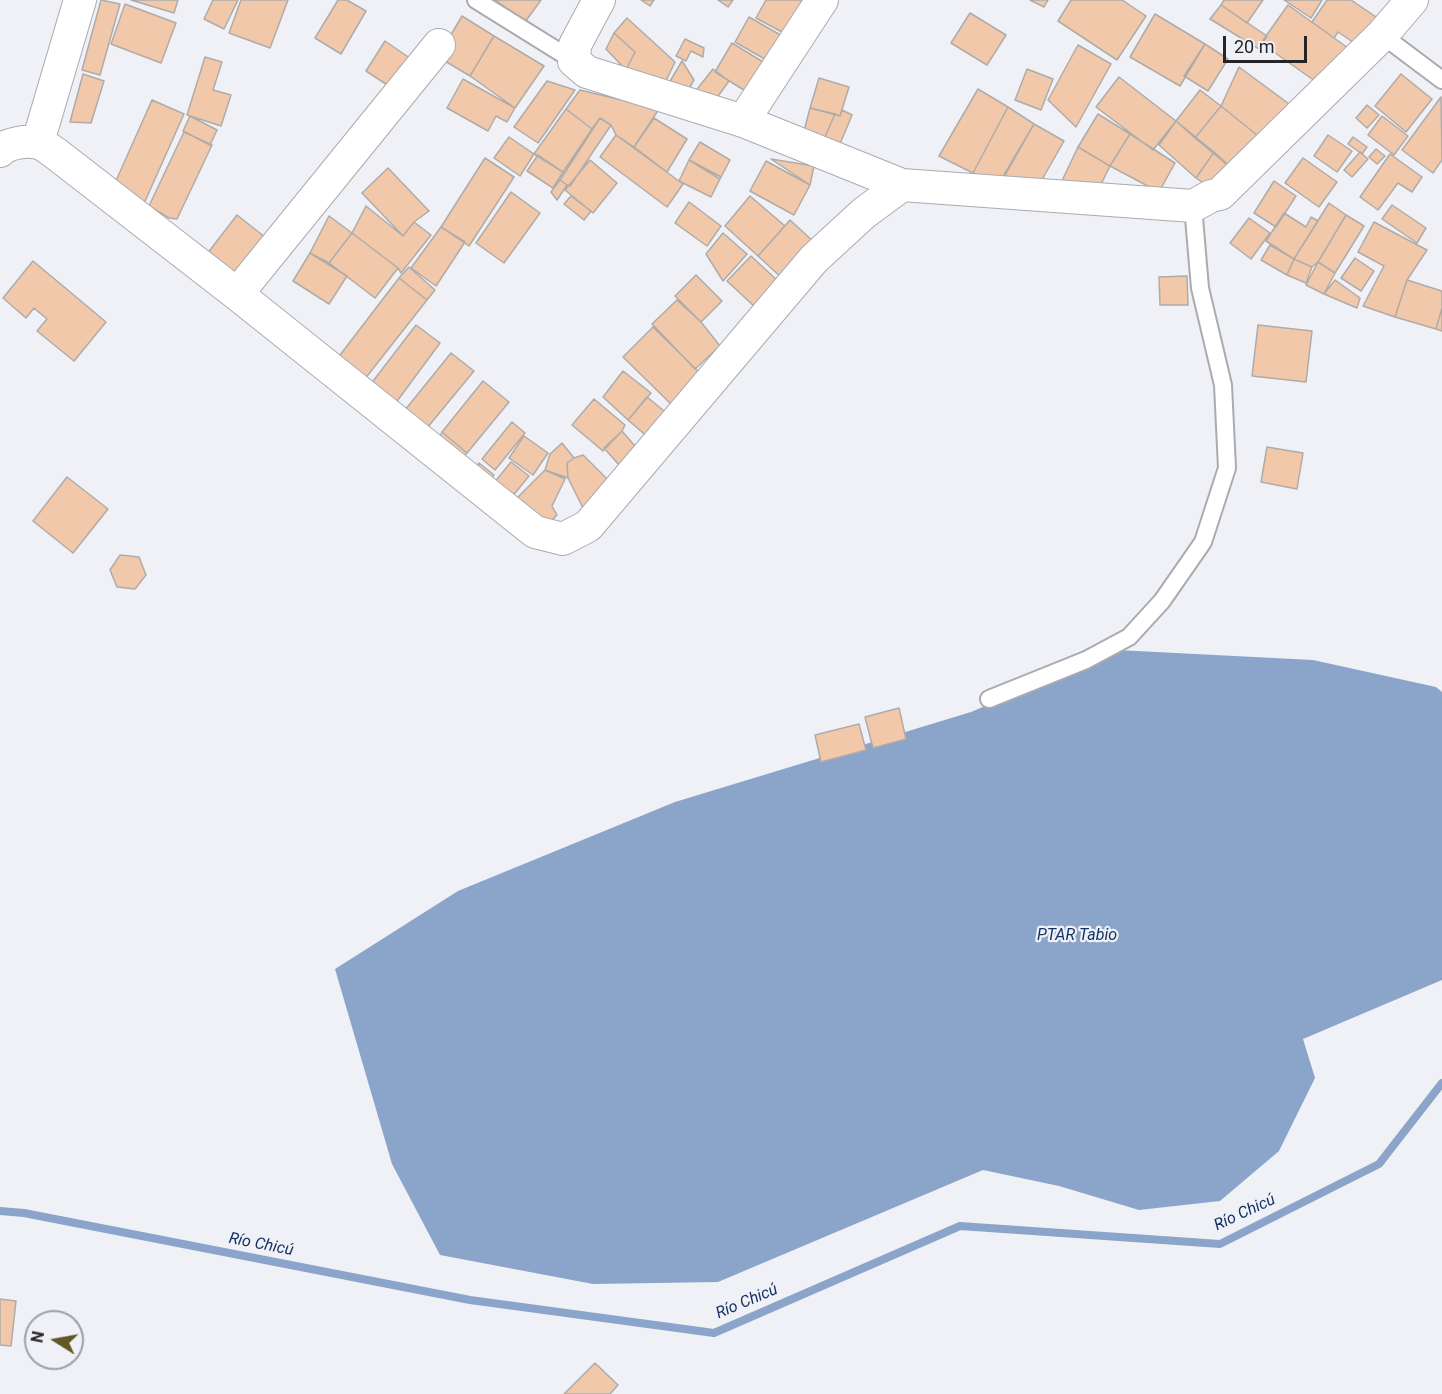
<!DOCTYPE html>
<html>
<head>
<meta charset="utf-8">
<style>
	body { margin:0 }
	#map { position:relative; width:1442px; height:1394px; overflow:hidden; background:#eff1f6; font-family:Roboto,sans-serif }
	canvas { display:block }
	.north { position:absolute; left:24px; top:1310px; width:60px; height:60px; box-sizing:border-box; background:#eff1f6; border:2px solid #9e9fa3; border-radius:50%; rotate:281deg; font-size:16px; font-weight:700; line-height:24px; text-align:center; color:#252527 }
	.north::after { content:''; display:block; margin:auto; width:21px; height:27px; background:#605825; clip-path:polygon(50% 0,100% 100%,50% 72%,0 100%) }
	.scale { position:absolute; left:1223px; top:36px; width:84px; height:27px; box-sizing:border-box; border:3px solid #252527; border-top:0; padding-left:8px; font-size:18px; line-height:21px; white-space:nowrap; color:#252527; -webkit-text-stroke:4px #eff1f6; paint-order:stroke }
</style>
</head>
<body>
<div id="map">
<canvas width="1442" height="1394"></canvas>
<div class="north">N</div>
<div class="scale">20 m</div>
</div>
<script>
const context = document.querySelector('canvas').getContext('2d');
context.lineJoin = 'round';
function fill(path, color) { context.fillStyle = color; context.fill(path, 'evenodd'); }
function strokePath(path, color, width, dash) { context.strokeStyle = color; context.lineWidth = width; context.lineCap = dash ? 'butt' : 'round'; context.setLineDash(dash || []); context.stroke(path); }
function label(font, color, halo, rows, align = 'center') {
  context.font = font + ' Roboto,sans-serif'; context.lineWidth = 4.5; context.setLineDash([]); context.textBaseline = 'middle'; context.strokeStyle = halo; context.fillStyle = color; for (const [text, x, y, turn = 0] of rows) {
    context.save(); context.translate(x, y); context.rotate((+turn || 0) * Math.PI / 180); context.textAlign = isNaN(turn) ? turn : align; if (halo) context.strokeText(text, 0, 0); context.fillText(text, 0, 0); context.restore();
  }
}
fill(new Path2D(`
	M1117,650L1313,660L1436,687L1442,692V980L1303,1039L1315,1078L1279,1151L1220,1201L1139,1210L1059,1186L983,1170L718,1282L593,1284L440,1255L392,1164L335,969L458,891L675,802L971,712Z`), '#8ba4ca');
strokePath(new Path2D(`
	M0,1211L24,1213L470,1300L714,1333L960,1226L1220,1244L1379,1164L1442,1083`), '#8ba4ca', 8);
const building = new Path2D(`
	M101,0L120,4L100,75L82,70Z
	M131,0H178L174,13Z
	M213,0H238L224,29L204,19Z
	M241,0H288L270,48L229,33Z
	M338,0H347L366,11L341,54L315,38Z
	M495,0H541L525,22Z
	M641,0H654L650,6Z
	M718,0H733L728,7Z
	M766,0H833L808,46L756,18Z
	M1030,0H1048L1044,7Z
	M1071,0H1122L1146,16L1117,60L1058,21Z
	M1224,0H1263L1247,23L1221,5Z
	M1284,0H1322L1311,18Z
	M1327,0H1351L1382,21L1363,49L1338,32L1334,38L1312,22Z
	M125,4L176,23L161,63L111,44Z
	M1221,5L1267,36L1259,49L1210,19Z
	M1288,5L1348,48L1322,86L1261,43Z
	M970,13L1006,35L987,65L951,43Z
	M1155,14L1205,44L1180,86L1130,57Z
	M462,16L494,36L470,76L438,57Z
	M749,17L803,48L789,73L735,42Z
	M627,18L675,62L663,87L626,70L635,52L614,33Z
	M614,33L635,52L626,70L606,49Z
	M494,36L544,66L515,108L470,76Z
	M685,39L704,48L703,57L691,51L686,61L676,56Z
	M385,41L417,63L398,92L366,71Z
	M732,43L773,68L755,97L715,72Z
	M1205,44L1228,59L1208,91L1184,76Z
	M1078,45L1111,64L1076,127L1048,100Z
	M205,57L222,62L213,90L231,95L221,126L187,115Z
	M682,61L694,80L683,99L666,88Z
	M1239,67L1296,109L1263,140L1221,106Z
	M713,69L729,81L711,106L694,93Z
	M1027,69L1053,79L1041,110L1015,100Z
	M83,74L104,81L91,123L70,122Z
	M1401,74L1432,99L1406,132L1375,106Z
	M1119,77L1176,121L1153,150L1096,107Z
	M819,78L849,87L840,116L810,108Z
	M463,79L515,108L507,122L496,116L488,131L447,108Z
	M547,81L575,90L538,143L514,127Z
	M978,89L1008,107L973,173L939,156Z
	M580,90L659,109L634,147L616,135L611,125L600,118L592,129L566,109Z
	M1200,90L1221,106L1195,138L1176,121Z
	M1441,97L1442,160L1433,173L1402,150Z
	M152,100L184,114L142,208L115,183Z
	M1367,105L1379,115L1367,128L1356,118Z
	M1221,106L1263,140L1237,173L1195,138Z
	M1008,107L1034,124L999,186L973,173Z
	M810,108L835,114L822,144L803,135Z
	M566,109L592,129L563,172L534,154Z
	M842,110L852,115L837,151L822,144L835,114L840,116Z
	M1098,114L1130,134L1110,166L1078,147Z
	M190,116L217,130L210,145L183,131Z
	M1382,116L1408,136L1394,155L1368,135Z
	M600,118L611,125L570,186L567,185L560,180Z
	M654,118L687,139L667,172L634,147Z
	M1176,121L1214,152L1196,178L1159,145Z
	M1034,124L1064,141L1035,192L1004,175Z
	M184,132L212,145L177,219L169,218L149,206Z
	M1130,134L1175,163L1159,192L1110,166Z
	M616,135L683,184L667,207L600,157Z
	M1328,135L1352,151L1337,172L1314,156Z
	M509,137L534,154L520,176L494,158Z
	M1353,137L1367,147L1362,154L1348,144Z
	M700,142L730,160L720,179L689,160Z
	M1078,147L1110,166L1090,207L1058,189Z
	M1376,149L1385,156L1377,164L1369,157Z
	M1214,152L1237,173L1220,194L1196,178Z
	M1360,152L1368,159L1352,177L1344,170Z
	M1390,154L1422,177L1412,192L1398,183L1378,210L1360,197Z
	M538,155L563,172L553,188L527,171Z
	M485,158L514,177L469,246L441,227Z
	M1303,158L1337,182L1319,207L1285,183Z
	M771,159L814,166L810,185Z
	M590,160L617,183L593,213L565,190Z
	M689,160L721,177L711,197L679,181Z
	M766,161L810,185L794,215L750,191Z
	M388,168L429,211L414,222L403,236L362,193Z
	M560,180L567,185L557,200L551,192Z
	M1274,181L1296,196L1276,227L1254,213Z
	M511,192L540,213L504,263L476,243Z
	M571,196L591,211L584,220L564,204Z
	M750,196L785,226L758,256L725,226Z
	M689,202L721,226L707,246L675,223Z
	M1329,203L1346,215L1318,262L1312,267L1294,259Z
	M1392,205L1426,228L1417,243L1382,219Z
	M366,206L403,236L414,222L431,235L401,273L398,268L352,233Z
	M1284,213L1306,227L1311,217L1318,221L1294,259L1266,241Z
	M237,215L270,241L241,279L207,254Z
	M1346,215L1364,226L1335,273L1318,262Z
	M329,216L352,233L329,263L310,253Z
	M1249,218L1270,233L1251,259L1230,243Z
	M790,220L815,243L783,279L758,256Z
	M1374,222L1427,250L1407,280L1395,317L1363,306L1384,266L1358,252Z
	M441,227L465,242L436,286L411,268Z
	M352,233L398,268L375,298L329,263Z
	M723,233L747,254L723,281L706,254Z
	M1270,245L1294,259L1287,275L1261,260Z
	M310,253L347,276L329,304L293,281Z
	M751,256L780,283L756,308L727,281Z
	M1355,258L1374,271L1361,291L1341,278Z
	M1294,259L1312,267L1306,283L1287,275Z
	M33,261L106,322L74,361L37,331L47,319L34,308L26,318L3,298Z
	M1318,262L1335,273L1324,294L1306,285Z
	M409,267L435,290L427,300L399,278Z
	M696,275L722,301L701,322L675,296Z
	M1187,276L1188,305H1160L1159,277Z
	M399,278L427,300L364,380L337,359Z
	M1335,280L1360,298L1357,308L1324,294Z
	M1407,280L1442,291V308L1436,329L1395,317Z
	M677,300L701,322L720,346L695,369L652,324Z
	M1442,308V331L1436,329Z
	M416,325L440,343L392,408L367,389Z
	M1258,325L1312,331L1306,382L1252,376Z
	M653,327L703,376L674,407L623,357Z
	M451,353L474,371L427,428L405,410Z
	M623,371L651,393L628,420L603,397Z
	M483,381L509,402L467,453L442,432Z
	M647,397L669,415L649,438L628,420Z
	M594,399L625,425L622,431L603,451L572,425Z
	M512,422L525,433L495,470L482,459Z
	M622,431L641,453L628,475L604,448Z
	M442,432L467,453L460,460L438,441Z
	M524,436L548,453L533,475L509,458Z
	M562,443L574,458L567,463L568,478L545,470L550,454Z
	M1267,447L1303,453L1297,489L1261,482Z
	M583,455L610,482L583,508L568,478L567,463L574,458Z
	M511,462L529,476L507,503L489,489Z
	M479,463L494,475L484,488L469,476Z
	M545,470L565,479L552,506L557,515L541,531L513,502Z
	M67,477L108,509L73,553L33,521Z
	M120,555L139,557L146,575L135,589L117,587L110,570Z
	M899,708L906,739L873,748L865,717Z
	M859,724L866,750L821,762L815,735Z
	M0,1299L16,1301L11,1346L0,1345Z
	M595,1363L618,1385L610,1394H564Z`);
fill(building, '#f2c8aa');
strokePath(building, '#afaba8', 1.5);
const lane = new Path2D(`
	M476,0L574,61
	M1382,35L1442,80
	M989,699L1086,660L1129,637L1162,601L1203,542L1227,468L1223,385L1200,288L1193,206`);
const street = new Path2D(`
	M599,0L575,45L574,61L587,72L743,121L902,185L1193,206L1211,196L1220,194L1382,35L1412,0
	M743,121L822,0
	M38,142L80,0
	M0,151C7,143 28,140 38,143C44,144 50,150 55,153L237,294L535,532L563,539L588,526L814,259L864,213L902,185
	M237,294L439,45`);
strokePath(lane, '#aaabb0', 20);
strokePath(street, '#aaabb0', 34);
strokePath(lane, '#fff', 16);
strokePath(street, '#fff', 32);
label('italic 16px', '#143262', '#eff1f6', [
	["PTAR Tabio",1077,936],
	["Río Chicú",1245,1213,-25],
	["Río Chicú",261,1245,11],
	["Río Chicú",747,1302,-23]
]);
</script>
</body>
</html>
